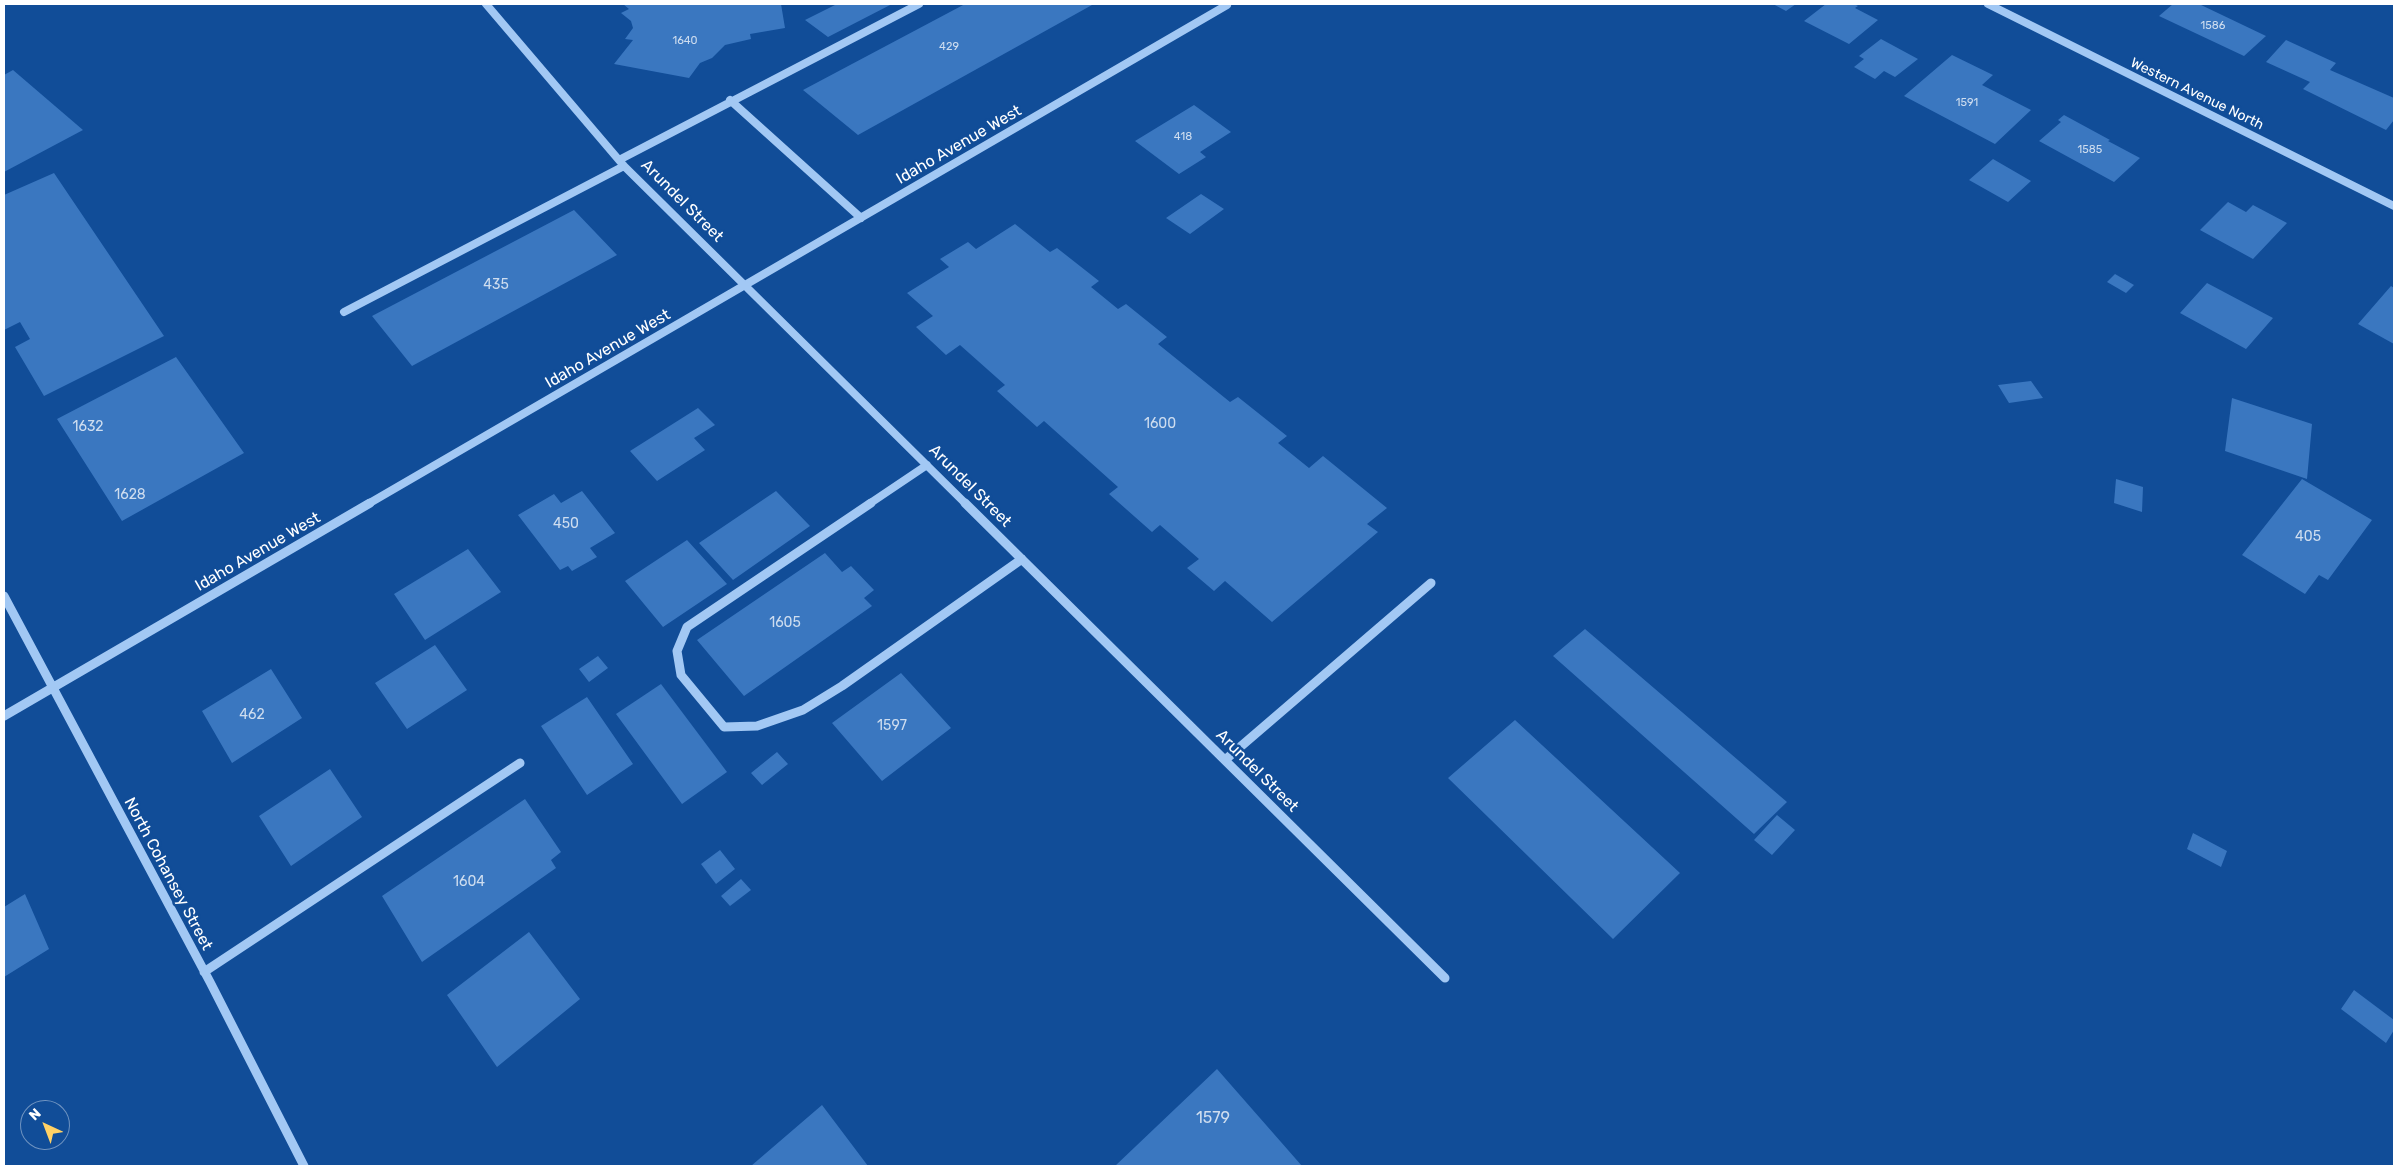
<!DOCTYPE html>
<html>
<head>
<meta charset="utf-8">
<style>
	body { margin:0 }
	#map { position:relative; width:2398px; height:1170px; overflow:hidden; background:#114d98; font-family:Rubik,sans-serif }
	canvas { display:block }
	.frame { position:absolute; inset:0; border:5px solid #fff; pointer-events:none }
	.north { position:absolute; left:20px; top:1100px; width:50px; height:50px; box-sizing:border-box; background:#114d98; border:1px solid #7094c1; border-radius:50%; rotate:317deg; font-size:14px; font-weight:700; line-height:20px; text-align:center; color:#fff }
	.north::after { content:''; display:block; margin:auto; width:18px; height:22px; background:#ffd165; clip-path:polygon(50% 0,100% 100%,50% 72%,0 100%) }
</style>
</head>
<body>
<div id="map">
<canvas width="2398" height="1170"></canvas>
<div class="frame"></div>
<div class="north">N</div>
</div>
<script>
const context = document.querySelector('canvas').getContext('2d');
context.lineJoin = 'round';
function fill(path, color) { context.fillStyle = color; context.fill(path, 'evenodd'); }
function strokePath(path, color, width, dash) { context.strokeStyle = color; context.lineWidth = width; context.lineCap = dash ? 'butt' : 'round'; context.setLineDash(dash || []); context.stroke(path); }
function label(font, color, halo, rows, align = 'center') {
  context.font = font + ' Rubik,sans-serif'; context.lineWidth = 5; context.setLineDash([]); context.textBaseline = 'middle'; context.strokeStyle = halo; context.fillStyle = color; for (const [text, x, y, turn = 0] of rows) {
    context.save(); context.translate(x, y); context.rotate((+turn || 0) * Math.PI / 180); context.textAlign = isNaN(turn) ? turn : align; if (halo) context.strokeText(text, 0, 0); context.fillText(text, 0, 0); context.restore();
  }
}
fill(new Path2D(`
	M623,4H781L785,28L750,34L751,39L725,45L712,58L700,63L689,78L614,64L633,40L625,39L633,28L631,21L621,13L629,9Z
	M837,4H892L828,37L805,20Z
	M965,4L1092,5L858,135L803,90Z
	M1773,4H1796L1786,11Z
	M1826,4H1854L1858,6L1855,8L1878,20L1849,44L1804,21Z
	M2173,4H2199L2266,36L2244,56L2159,16Z
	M1881,39L1918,59L1895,77L1884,71L1875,79L1854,67L1864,59L1859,56Z
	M2286,40L2336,63L2330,70L2394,98V120L2386,130L2303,89L2310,82L2266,62Z
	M1952,55L1993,75L1982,85L2031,110L1995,144L1904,96Z
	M13,70L83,130L4,172V75Z
	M1194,105L1231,132L1200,152L1206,157L1179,174L1135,141Z
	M2064,115L2110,140L2108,141L2140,158L2114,182L2039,141L2061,122L2058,120Z
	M1993,159L2031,181L2008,202L1969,180Z
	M54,173L164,336L44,396L15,347L30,339L20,322L4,330V195Z
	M1201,194L1224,209L1190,234L1166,218Z
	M2228,202L2246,212L2253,205L2287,223L2253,259L2200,230Z
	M574,210L617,255L412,366L372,316Z
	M1015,224L1050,252L1057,248L1099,281L1091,287L1118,309L1126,304L1167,337L1158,344L1230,402L1238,397L1287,436L1278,443L1309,468L1323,456L1387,508L1367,524L1378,532L1272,622L1225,581L1214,591L1187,568L1199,559L1160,525L1152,532L1109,494L1118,487L1044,421L1037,427L997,391L1005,385L960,345L946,355L916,327L933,316L907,293L949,267L940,259L968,242L976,249Z
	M2115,274L2134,285L2126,293L2107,282Z
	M2207,283L2273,318L2246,349L2180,313Z
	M2391,286L2394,288V344L2358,324Z
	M176,357L244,453L122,521L57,419Z
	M2031,381L2043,398L2009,403L1998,385Z
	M2232,398L2312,424L2307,479L2225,451Z
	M698,408L715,425L694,438L705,450L657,481L630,451Z
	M2116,479L2143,487L2142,512L2114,503Z
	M2302,479L2372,520L2328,580L2319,575L2305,594L2242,555Z
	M582,491L615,533L590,548L597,557L572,571L568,566L560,570L518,515L554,494L561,503Z
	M776,491L810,526L733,580L699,543Z
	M687,540L727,584L663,627L625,581Z
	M468,549L501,592L425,640L394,594Z
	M825,553L842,572L851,566L874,590L864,598L872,606L744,696L697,640Z
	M1585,629L1787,802L1754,834L1553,656Z
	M435,645L467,690L407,729L375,683Z
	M598,656L608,668L589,682L579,669Z
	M271,669L302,718L232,763L202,711Z
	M901,673L951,728L882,781L832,723Z
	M661,684L727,772L682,804L616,714Z
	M587,697L633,764L587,795L541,726Z
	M1515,720L1680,873L1613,939L1448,778Z
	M777,752L788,764L762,785L751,773Z
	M330,769L362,817L291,866L259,816Z
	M525,799L561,852L551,860L556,868L422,962L382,896Z
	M1777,815L1795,830L1772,855L1754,840Z
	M2193,833L2227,851L2221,867L2187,849Z
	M720,850L735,869L716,884L701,864Z
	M741,879L751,890L730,906L721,896Z
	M25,894L49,949L4,977V907Z
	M529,932L580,999L497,1067L447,995Z
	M2354,990L2394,1020V1030L2386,1043L2341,1009Z
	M1217,1069L1302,1166H1115Z
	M822,1105L868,1166H751Z`), '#3a77c0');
strokePath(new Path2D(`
	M486,4L624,166L966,504
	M1988,4L2394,206
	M730,100L861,218
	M619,160L919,4
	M344,312L624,166
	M368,504L1227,5L1225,4
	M869,504L927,465`), '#a2c8f4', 8);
strokePath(new Path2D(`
	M871,503L687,627L677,651L681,675L724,727L757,726L803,710L842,686L1022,559
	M965,503L1445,978
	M4,596L210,982L304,1166
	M4,716L370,503
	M1225,760L1431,583
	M204,972L520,763`), '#a2c8f4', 9);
label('11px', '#ceddef', null, [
	["1586",2213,26],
	["1640",685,41],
	["429",949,47],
	["1591",1967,103],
	["418",1183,137],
	["1585",2090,150]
]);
label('14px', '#fff', '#114d98', [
	["Western Avenue North",2197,94,26]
]);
label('14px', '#ceddef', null, [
	["435",496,285],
	["1600",1160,424],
	["1632",88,427],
	["1628",130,495],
	["450",566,524],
	["405",2308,537],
	["1605",785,623],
	["462",252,715],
	["1597",892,726],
	["1604",469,882]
]);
label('16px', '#fff', '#114d98', [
	["Idaho Avenue West",959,145,-30],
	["Arundel Street",682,201,45],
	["Idaho Avenue West",608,349,-30],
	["Arundel Street",970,486,45],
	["Idaho Avenue West",258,552,-30],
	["Arundel Street",1257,771,45],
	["North Cohansey Street",168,874,62]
]);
label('16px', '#ceddef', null, [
	["1579",1213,1118]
]);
</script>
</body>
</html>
